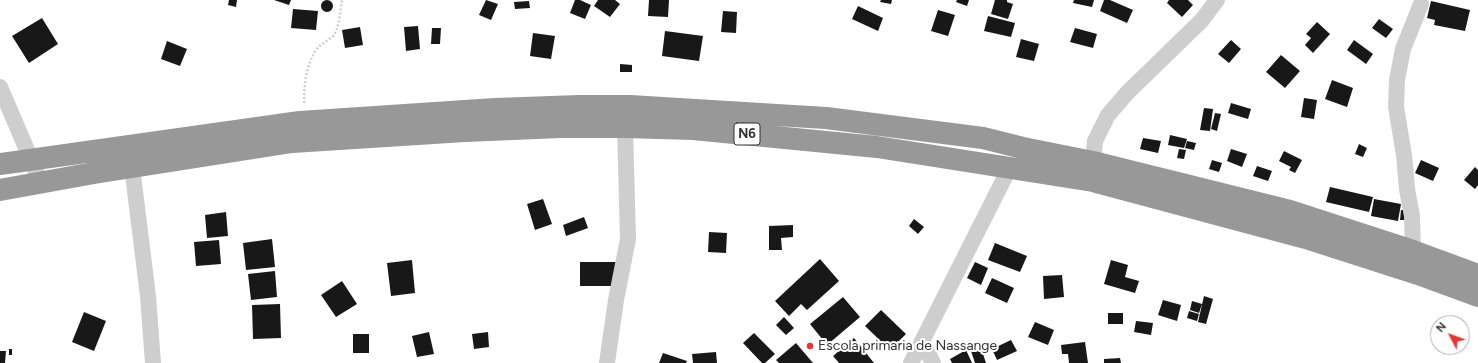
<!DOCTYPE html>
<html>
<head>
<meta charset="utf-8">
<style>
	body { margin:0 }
	#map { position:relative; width:1478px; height:363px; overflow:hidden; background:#fff; font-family:Figtree,sans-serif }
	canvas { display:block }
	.north { position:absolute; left:1430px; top:315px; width:40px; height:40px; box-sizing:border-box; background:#fff; border:1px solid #adadad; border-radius:50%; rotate:311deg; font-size:11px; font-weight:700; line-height:16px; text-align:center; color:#313131 }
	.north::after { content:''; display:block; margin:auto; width:14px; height:18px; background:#ea3531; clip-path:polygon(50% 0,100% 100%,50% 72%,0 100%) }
</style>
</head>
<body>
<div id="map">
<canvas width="1478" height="363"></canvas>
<div class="north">N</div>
</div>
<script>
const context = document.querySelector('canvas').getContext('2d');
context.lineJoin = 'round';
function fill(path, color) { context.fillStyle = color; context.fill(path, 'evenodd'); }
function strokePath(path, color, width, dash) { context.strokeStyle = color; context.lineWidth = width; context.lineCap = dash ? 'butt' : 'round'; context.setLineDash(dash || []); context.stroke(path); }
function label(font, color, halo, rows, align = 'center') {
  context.font = font + ' Figtree,sans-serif'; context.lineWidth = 4; context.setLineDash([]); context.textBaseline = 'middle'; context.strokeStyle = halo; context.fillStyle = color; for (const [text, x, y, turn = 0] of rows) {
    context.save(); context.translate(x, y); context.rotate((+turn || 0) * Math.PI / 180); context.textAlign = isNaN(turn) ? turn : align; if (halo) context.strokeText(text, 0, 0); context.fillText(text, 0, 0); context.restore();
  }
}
fill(new Path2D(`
	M229,0H237L236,7L228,5Z
	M274,0H291L289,5Z
	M486,0L498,4L491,20L479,15Z
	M575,0H580L591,5L585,19L570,13Z
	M598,0H615L620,4L610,17L594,6Z
	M649,0H669L668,17L648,16Z
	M881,0H892L891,4L880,2Z
	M957,0H969L967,6L956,2Z
	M995,0H1007V2L1013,4L1008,19L991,14Z
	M1074,0H1094L1092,7L1073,3Z
	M1104,0H1110L1133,10L1127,23L1100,11Z
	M1169,0H1188L1193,5L1182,17L1167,3Z
	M321 6a6 6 0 1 1 12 0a6 6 0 1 1-12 0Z
	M529,1L530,8L515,9L514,2Z
	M1431,1L1470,10L1465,31L1434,25L1435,20L1427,18Z
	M858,6L883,18L878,31L852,19Z
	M293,9L318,11L316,30L291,28Z
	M938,10L955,15L948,36L931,31Z
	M723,11L737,12L736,33L721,32Z
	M988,16L1015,23L1011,37L984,31Z
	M42,18L58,44L29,63L12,36Z
	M1379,19L1393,29L1386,38L1372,28Z
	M1317,22L1330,34L1313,53L1305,45L1311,38L1306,34Z
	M418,26L420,49L406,51L404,27Z
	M360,27L363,45L345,48L342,30Z
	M432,28H441L440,44H431Z
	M1075,28L1097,34L1093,48L1070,42Z
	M665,31L703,36L699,61L662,56Z
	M533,33L555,36L551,59L530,56Z
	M1021,39L1039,44L1034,61L1016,57Z
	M1231,40L1241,49L1229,63L1218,54Z
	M1354,40L1373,54L1366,64L1347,50Z
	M167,41L187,49L180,66L161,59Z
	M1281,55L1300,71L1285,88L1266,72Z
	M620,64L632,65V72H620Z
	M1332,80L1353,88L1347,107L1325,99Z
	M1304,98L1317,100L1314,119L1301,117Z
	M1231,103L1251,109L1248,119L1228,113Z
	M1204,108L1213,109L1210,131L1200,130Z
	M1215,113L1221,114L1217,131L1211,129Z
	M1170,135L1187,139L1184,148L1168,145Z
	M1143,138L1161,141L1158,153L1140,149Z
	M1187,141L1196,143L1194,150L1185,148Z
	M1359,144L1367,148L1363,157L1355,154Z
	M1179,149L1186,150L1184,159L1177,158Z
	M1231,149L1247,154L1242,167L1227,161Z
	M1284,151L1302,160L1295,173L1289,170L1291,167L1279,161Z
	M1212,160L1222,163L1219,172L1209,169Z
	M1421,160L1439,168L1433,181L1415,173Z
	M1257,166L1272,171L1268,181L1253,176Z
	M1475,167L1478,170V185L1475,189L1464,180Z
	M1330,187L1373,197L1369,212L1326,202Z
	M543,199L552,224L535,230L527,204Z
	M1374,199L1401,204L1398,221L1371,216Z
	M1401,210H1408L1407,220H1400Z
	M226,212L228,236L207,238L205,215Z
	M584,217L588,228L566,236L563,225Z
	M914,219L924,227L918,234L909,226Z
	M793,225V237L781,238L782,250H769V226Z
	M709,232L727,233L726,253L708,252Z
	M272,239L275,267L246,270L243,243Z
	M219,240L221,264L196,266L194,242Z
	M995,243L1027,256L1020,272L988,260Z
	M820,259L839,281L807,310L801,304L789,316L775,301Z
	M412,260L415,293L391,296L387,263Z
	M1111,260L1128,265L1125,277L1139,281L1135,293L1104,284Z
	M580,262H616L615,286H580Z
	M975,262L988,268L981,285L967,278Z
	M275,271L277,297L251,300L248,274Z
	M1062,275L1064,297L1044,299L1043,276Z
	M992,278L1014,288L1007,303L985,293Z
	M342,281L357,304L336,317L321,295Z
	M1204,296L1213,299L1206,324L1198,322Z
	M843,297L860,317L827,345L810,324Z
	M1163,300L1181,305L1177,321L1158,315Z
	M1192,301L1202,304L1199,313L1190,310Z
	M280,304L281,338L253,339L252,305Z
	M881,310L906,334L890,350L865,326Z
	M1189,311L1199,314L1197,321L1187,318Z
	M84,312L106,321L94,351L72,342Z
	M1108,313H1123V324H1108Z
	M784,317L794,328L786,335L776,325Z
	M1136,321L1153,323L1151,335L1134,332Z
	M1035,322L1054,330L1048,345L1028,337Z
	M429,332L434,354L417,357L412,336Z
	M488,332L489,347L474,349L472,334Z
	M754,333L775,354L765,363H762L743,343Z
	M353,334H369V353H353Z
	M854,338L874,363H839L833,356Z
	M1011,340L1017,351L997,360L992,349Z
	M1085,342L1088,363H1069L1068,354H1062L1061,345Z
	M796,343L813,363H779L776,360Z
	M981,348L986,363H975L971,351Z
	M9,349H12V355H9Z
	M966,350L972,363H952L950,359Z
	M0,351H6L5,363H0Z
	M716,352L717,363H693L692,354Z
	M663,353L687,361L686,363H659Z
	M1120,358L1121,363H1104V359Z`), '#181818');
strokePath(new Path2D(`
	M304,103C304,86 306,65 316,50C320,44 328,41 333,36C340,27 340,11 342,0`), '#cecece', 2.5, [2, 2]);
strokePath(new Path2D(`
	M0,87L41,183
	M1093,162L1095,141L1108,115L1127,93L1202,20L1217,0
	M132,167L148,296L153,363
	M1413,251L1412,216L1407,189L1404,155L1396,107L1397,80L1403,49L1421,4
	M922,341L933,363
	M607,363L616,300L628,239L625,127
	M911,363L1010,167`), '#cecece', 16);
strokePath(new Path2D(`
	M0,164L300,122L495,109L579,106H630L826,118L983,138L1023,148L1093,162L1290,211L1413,251L1478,275
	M0,190L94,173L292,142L465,131L560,127H625L693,129L877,147L1093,181L1306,238L1418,274L1478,296`), '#989898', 22);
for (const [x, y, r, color] of [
	[810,346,4,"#ea3531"]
]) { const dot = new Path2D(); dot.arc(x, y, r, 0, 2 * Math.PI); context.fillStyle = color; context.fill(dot); strokePath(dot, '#fff', 1.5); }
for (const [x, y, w] of [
	[747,134,26]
]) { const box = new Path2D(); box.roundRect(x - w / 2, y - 11, w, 22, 3); context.fillStyle = '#fff'; context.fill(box); strokePath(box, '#313131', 1); }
label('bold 13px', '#313131', null, [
	["N6",747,134]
]);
label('14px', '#313131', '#fff', [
	["Escola primaria de Nassange",818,346]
], 'left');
</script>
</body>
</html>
